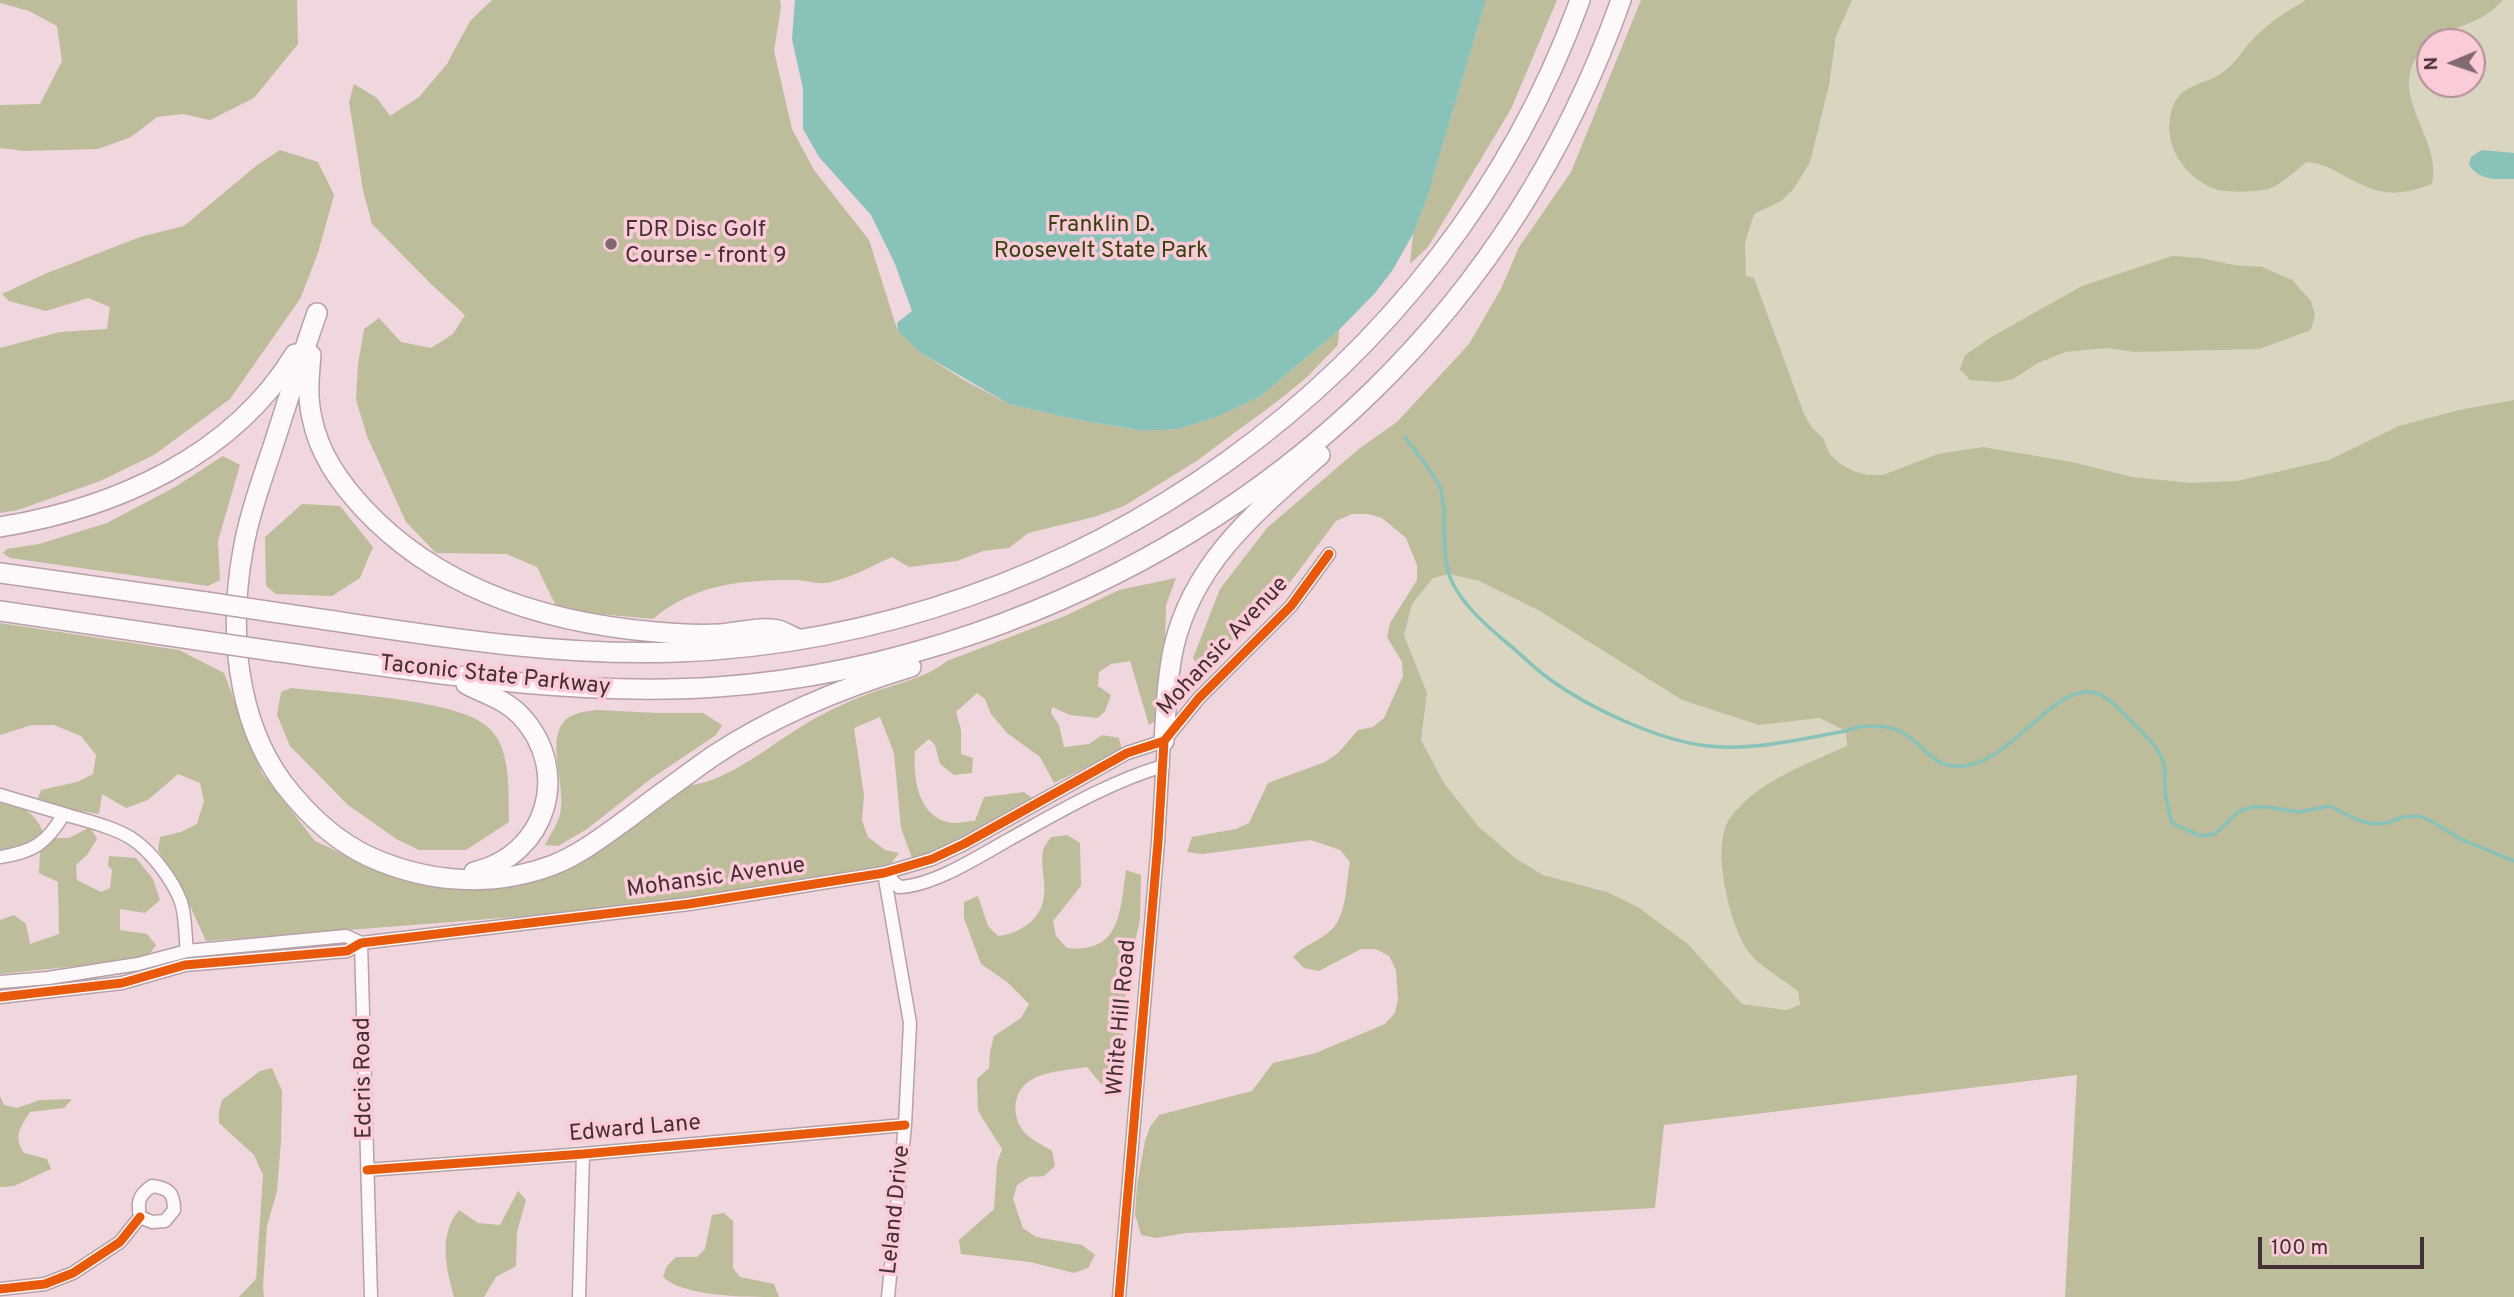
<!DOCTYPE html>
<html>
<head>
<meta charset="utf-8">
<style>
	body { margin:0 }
	#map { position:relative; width:2514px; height:1297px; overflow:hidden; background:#f0d6dd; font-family:Overpass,sans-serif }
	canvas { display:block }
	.north { position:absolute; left:2416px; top:28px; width:70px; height:70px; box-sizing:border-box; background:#fbccd8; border:2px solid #b28d97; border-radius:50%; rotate:268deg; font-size:19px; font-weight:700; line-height:28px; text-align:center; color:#452f35 }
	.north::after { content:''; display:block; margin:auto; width:24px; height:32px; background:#816970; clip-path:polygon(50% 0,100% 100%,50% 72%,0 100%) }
	.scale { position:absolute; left:2258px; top:1237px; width:166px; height:32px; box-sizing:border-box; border:4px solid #452f35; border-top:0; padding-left:9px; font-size:21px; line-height:24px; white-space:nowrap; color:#452f35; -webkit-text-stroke:5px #fbccd8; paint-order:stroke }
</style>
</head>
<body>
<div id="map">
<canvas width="2514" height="1297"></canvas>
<div class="north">N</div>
<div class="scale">100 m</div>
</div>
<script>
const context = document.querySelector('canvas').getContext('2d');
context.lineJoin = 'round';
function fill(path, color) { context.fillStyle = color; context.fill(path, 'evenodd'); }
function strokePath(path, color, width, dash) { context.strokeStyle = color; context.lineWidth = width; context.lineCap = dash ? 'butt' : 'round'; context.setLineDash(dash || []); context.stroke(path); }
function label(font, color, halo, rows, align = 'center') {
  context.font = font + ' Overpass,sans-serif'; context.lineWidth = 7; context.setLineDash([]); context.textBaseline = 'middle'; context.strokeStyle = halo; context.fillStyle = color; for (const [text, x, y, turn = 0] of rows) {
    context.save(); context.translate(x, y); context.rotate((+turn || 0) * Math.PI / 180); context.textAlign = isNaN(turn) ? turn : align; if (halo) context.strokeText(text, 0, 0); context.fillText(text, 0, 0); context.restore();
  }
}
fill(new Path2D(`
	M1819,0H2514V419L2322,495L1845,480L1786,415L1730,267ZM2430,42H2472V84H2430Z
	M1449,574L1479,581L1538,610L1682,700L1759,725L1819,718L1846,731L1847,746C1802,767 1764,783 1729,820L1749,954L1798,991L1800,1005L1786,1010L1742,1004L1688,944L1638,907L1607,892L1543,875L1515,858L1478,826L1444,783L1421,740L1427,693L1404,635L1411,604L1433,578Z`), '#d9d5c0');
fill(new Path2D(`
	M0,0H297L298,44L254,98L210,120L183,114L157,117L131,137L98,149L24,151L0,148V105L40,104L62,61L57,26L29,11L0,3Z
	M492,0H780L781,7L774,51L792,129L814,170L869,240L898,332L921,353L964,380L1009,404L1078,420L1144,431L1179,429L1219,416L1261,396L1339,330L1338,345L1306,378L1279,400L1195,462L1124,506L1094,517L1028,533L1009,548L983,551L957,561L909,567L892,557C871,566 849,579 826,583C816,584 805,580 794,580C742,580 694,584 653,619L558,610L537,567L506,554L436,553L406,522L367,436L356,400L358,364L364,329L379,318L401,342L431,348L453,334L465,315L432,285L372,224L363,190L349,102L354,84L377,98L390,116L419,97L447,64L470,21Z
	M1486,0H1557L1511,109L1428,247L1410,264L1413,234L1427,198Z
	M1641,0H1852L1836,36L1829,85L1810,162L1793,190L1781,201L1754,214L1745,243L1746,276L1754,278L1804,414L1812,428L1823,438L1829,453L1839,463L1853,471L1867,475H1883L1938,454L1983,447L2072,462L2132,477L2191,483L2237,481L2329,460L2399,426L2459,410L2514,400V1297H2065L2077,1075L1664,1125L1655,1208L1186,1233L1156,1238L1141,1235L1135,1214L1137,1185L1145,1141L1150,1127L1159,1115L1252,1091L1273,1063L1316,1053L1385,1024L1395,1013L1398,999L1396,970L1389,956L1376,949H1361L1319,971L1304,968L1293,957C1305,944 1318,942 1330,931C1347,917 1346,883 1350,862L1340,850L1311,840L1202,854L1187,852L1192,837L1236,829L1249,823L1268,783L1325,762L1338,753L1358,730L1373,727L1384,718L1403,676L1402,662L1387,637L1390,623L1417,580V565L1406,538L1382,518L1368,514H1352L1336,521L1282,593L1202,670L1193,658L1220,589L1267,528L1360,448L1397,422L1469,344L1501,289L1519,247L1571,172ZM1449,574L1479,581L1538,610L1682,700L1759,725L1819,718L1846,731L1847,746C1807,764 1757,781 1730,818C1710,846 1730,925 1748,951C1756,964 1784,980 1798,991L1800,1005L1786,1010L1742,1004L1688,944L1638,907L1607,892L1543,875L1515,858L1478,826L1444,783L1421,740L1427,693L1404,635L1412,604L1433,578Z
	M2306,0H2503C2497,6 2490,13 2482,17C2465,27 2444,29 2429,43C2377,89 2444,135 2432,184C2393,198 2379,195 2343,175C2330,168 2321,163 2307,162C2295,170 2282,185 2268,189C2257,192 2225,193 2215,189C2181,176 2159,139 2174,104C2183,84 2206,84 2222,73C2235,65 2244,48 2254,38C2270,22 2287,11 2306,0Z
	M280,150L318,162L334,195L318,253L300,299L230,399L154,455L100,481L18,510L0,513V348L60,332L107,329L110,307L88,298L46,311L9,301L2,294L45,274L140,237L184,226L256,166Z
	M2172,256L2201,258L2233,265L2262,267L2292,280L2311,301L2315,315L2311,330L2259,349L2135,352L2106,348L2065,352L2038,363L2013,379L1999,382L1970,380L1960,369L1965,355L1993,336L2082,286Z
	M223,456L240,465L218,541L220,580L208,586L10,558L3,553L7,549L39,544L107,523L175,487Z
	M302,504L340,506L373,547L360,578L332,596L276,594L266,586L265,537Z
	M1176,578L1166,605L1163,716L1149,725L1130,661L1111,664L1099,672L1098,686L1111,695L1105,711L1098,718L1070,715L1052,707L1051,713L1059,725L1064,747L1089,744L1102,735L1119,738L1122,750L1054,783L1040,757L1007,733L991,714L985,699L977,693L956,712L961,730V754L973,758L972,773L954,775L940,764L935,745L929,739L915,751C913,776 917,814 947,822C955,825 967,821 975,821L984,797L1024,792L1032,798L1017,812L939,853L912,858L901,828L894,753L880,717L854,728L864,795L862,820L868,837L885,850L899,853L891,864L790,886L567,913L206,941L184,893L158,850L160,837L181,832L197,824L204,801L200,783L178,774L148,800L126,808L102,794L99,814L62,808L38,798L41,790L77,782L93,774L96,755L81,736L54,725H32L0,735V623L179,650L224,673L262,773L315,841L377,870L442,884L516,881L681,784C712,791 765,750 791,733C811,720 835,707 858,698C887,685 922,681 947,661L1065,616L1119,590Z
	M291,688C334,693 463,699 490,729C512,751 508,793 509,822L466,850H419L398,840L348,805L290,746L277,715L281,692Z
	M597,710L657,713H703L722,725L716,735L652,778L587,829L558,846L545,845C550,835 557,825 560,815C568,786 541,732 571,716C579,712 589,711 597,710Z
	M0,800C21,805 36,813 44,834L33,845L0,854Z
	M90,827L97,839L87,855L76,865L77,880L101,892L110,888L112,870L108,866L109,856L136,858L153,879L160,900L145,913L120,909V930L147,934L156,945L146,959L0,974V920L14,915L26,924L30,944L59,934L58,882L39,873L40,852L53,838H69Z
	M1067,835L1080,843L1081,886L1053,921L1056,936L1067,948C1121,954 1120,911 1126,870L1141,875L1140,919L1127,978L1120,1081L1107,1091L1087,1067C1069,1070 1043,1071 1028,1082C1012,1094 1012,1117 1024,1132C1031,1140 1043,1145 1052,1151L1055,1166L1044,1176L1029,1177L1017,1185L1013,1199L1023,1228L1036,1237L1082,1245L1095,1255L1088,1268L1074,1273L1030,1262L961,1254L959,1240L994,1209L997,1164L1002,1149L978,1111L977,1079L989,1068L990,1052L994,1036L1021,1018L1029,1004L1007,982L981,964L964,918V902L978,896L988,926L998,936C1019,934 1042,919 1044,896C1046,882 1040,865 1043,851C1044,847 1048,841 1051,837Z
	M272,1068L282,1091L281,1141L277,1191L267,1226L263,1287L264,1297H239L256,1279L263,1175L254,1155L219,1123V1111L222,1100L260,1071Z
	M0,1096L4,1105L17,1108L40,1100L72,1099L64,1108L30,1112C20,1127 13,1137 24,1153L47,1159L51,1169L14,1186L2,1187H0Z
	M518,1191L526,1200L517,1232L516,1266L496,1277L484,1297H454C446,1268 438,1235 459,1210L478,1223L500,1225Z
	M724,1213L733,1221V1268L740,1277L774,1284L779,1297C745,1297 684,1297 663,1277L667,1266L676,1257H697L705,1249L712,1215Z`), '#bdbc9b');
fill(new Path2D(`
	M795,0H1486L1427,198L1413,234L1392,271L1375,293L1339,330L1261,396L1219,416L1179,429L1144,431L1078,420L1009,404L921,353L898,332L897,323L912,311L895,264L871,215L819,157L803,129V89L792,39Z
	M2482,150L2514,153V179C2496,179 2480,181 2469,165L2471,157Z`), '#89c2b9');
strokePath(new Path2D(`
	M1405,437C1415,451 1436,475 1441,490C1449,521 1438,554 1453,584C1465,607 1488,627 1507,643C1521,654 1533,667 1548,678C1587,707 1659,741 1708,746C1754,751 1801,739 1846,731C1855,727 1861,726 1871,726C1918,724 1921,763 1954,766C2010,772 2055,674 2101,695C2112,701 2121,710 2129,719C2143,733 2159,746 2164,765C2166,776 2164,787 2166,797C2167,806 2170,815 2172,823L2200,836L2215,834L2238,812L2252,807H2267L2299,812L2329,806L2358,820L2372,824L2387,823L2403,817L2419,816L2433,822L2460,839L2514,861`), '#89c2b9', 3.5);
const minor = new Path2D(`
	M0,795L64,814C46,844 33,852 0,857
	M64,814C86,821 111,826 131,838C151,851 173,880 181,902C186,917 185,936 187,951
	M884,873L910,1023L905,1125L888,1297
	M884,873L899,887C933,886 978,857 1008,840C1057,813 1109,782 1163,766
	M0,982L48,978L138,964L187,951L346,936L361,943L371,1297
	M0,997L122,983L185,965L347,951L361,943L689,904L884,873L932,859L964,844L1127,753L1164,741L1199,698L1291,606L1329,554
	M367,1170L583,1154L905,1125
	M152,1186C169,1188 174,1193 174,1210L165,1221L152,1222L140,1217C137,1201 139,1195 152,1186Z
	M0,1289L45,1284L73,1273L120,1242L140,1217
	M579,1297L583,1154
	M1119,1297L1158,842L1164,741`);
const highway = new Path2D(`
	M317,313C303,353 290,393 277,434C265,472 250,510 243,550C229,627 235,718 283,783C306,813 335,841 370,857C428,883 493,888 553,865C581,854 605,835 630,817C657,796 685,776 713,756C775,715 841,688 911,667
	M311,355C309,377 307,397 312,418C319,454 340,483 364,509C440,590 548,623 656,632C677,634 699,635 720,634C736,633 764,626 778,630C785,632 791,636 798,639
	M0,527C115,508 232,457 295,354
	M0,573L206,602
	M0,611L204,641
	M273,612C407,631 541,657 677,652C1076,637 1444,376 1580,0
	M273,651C420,671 568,697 717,687C806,681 892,662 976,633C1281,527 1512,306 1621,0
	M466,684C486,695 505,699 521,716C572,771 547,855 474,872
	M1164,741C1166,710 1167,677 1174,646C1194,561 1258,510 1320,455`);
strokePath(minor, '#b7a1a7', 15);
strokePath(highway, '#b7a1a7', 22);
strokePath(minor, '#fdf9fa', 12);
strokePath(highway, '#fdf9fa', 19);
const highwayBridge = new Path2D(`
	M206,602L273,612
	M204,641L273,651`);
strokePath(highwayBridge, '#b7a1a7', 22, []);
strokePath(highwayBridge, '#fdf9fa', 19);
strokePath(new Path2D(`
	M0,997L122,983L185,965L347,951L361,943L689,904L884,873L932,859L964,844L1127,753L1164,741L1199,698L1291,606L1329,554
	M367,1170L583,1154L905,1125
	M0,1289L45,1284L73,1273L120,1242L140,1217
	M1119,1297L1158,842L1164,741`), '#e8590c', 9);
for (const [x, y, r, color] of [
	[611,244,7,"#816970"]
]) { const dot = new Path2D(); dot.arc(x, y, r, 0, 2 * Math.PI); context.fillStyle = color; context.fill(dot); strokePath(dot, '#fbccd8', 2.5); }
label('23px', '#374211', '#fbccd8', [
	["Franklin D.",1101,226],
	["Roosevelt State Park",1101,252]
]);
label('23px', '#452f35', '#fbccd8', [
	["FDR Disc Golf",625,231],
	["Course - front 9",625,257]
], 'left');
label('23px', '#452f35', '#fbccd8', [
	["Mohansic Avenue",1224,647,-47],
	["Taconic State Parkway",495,677,6],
	["Mohansic Avenue",716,879,-8],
	["White Hill Road",1123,1018,-85],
	["Edcris Road",365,1078,-91],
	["Edward Lane",635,1130,-5],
	["Leland Drive",897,1210,-84]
]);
</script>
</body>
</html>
